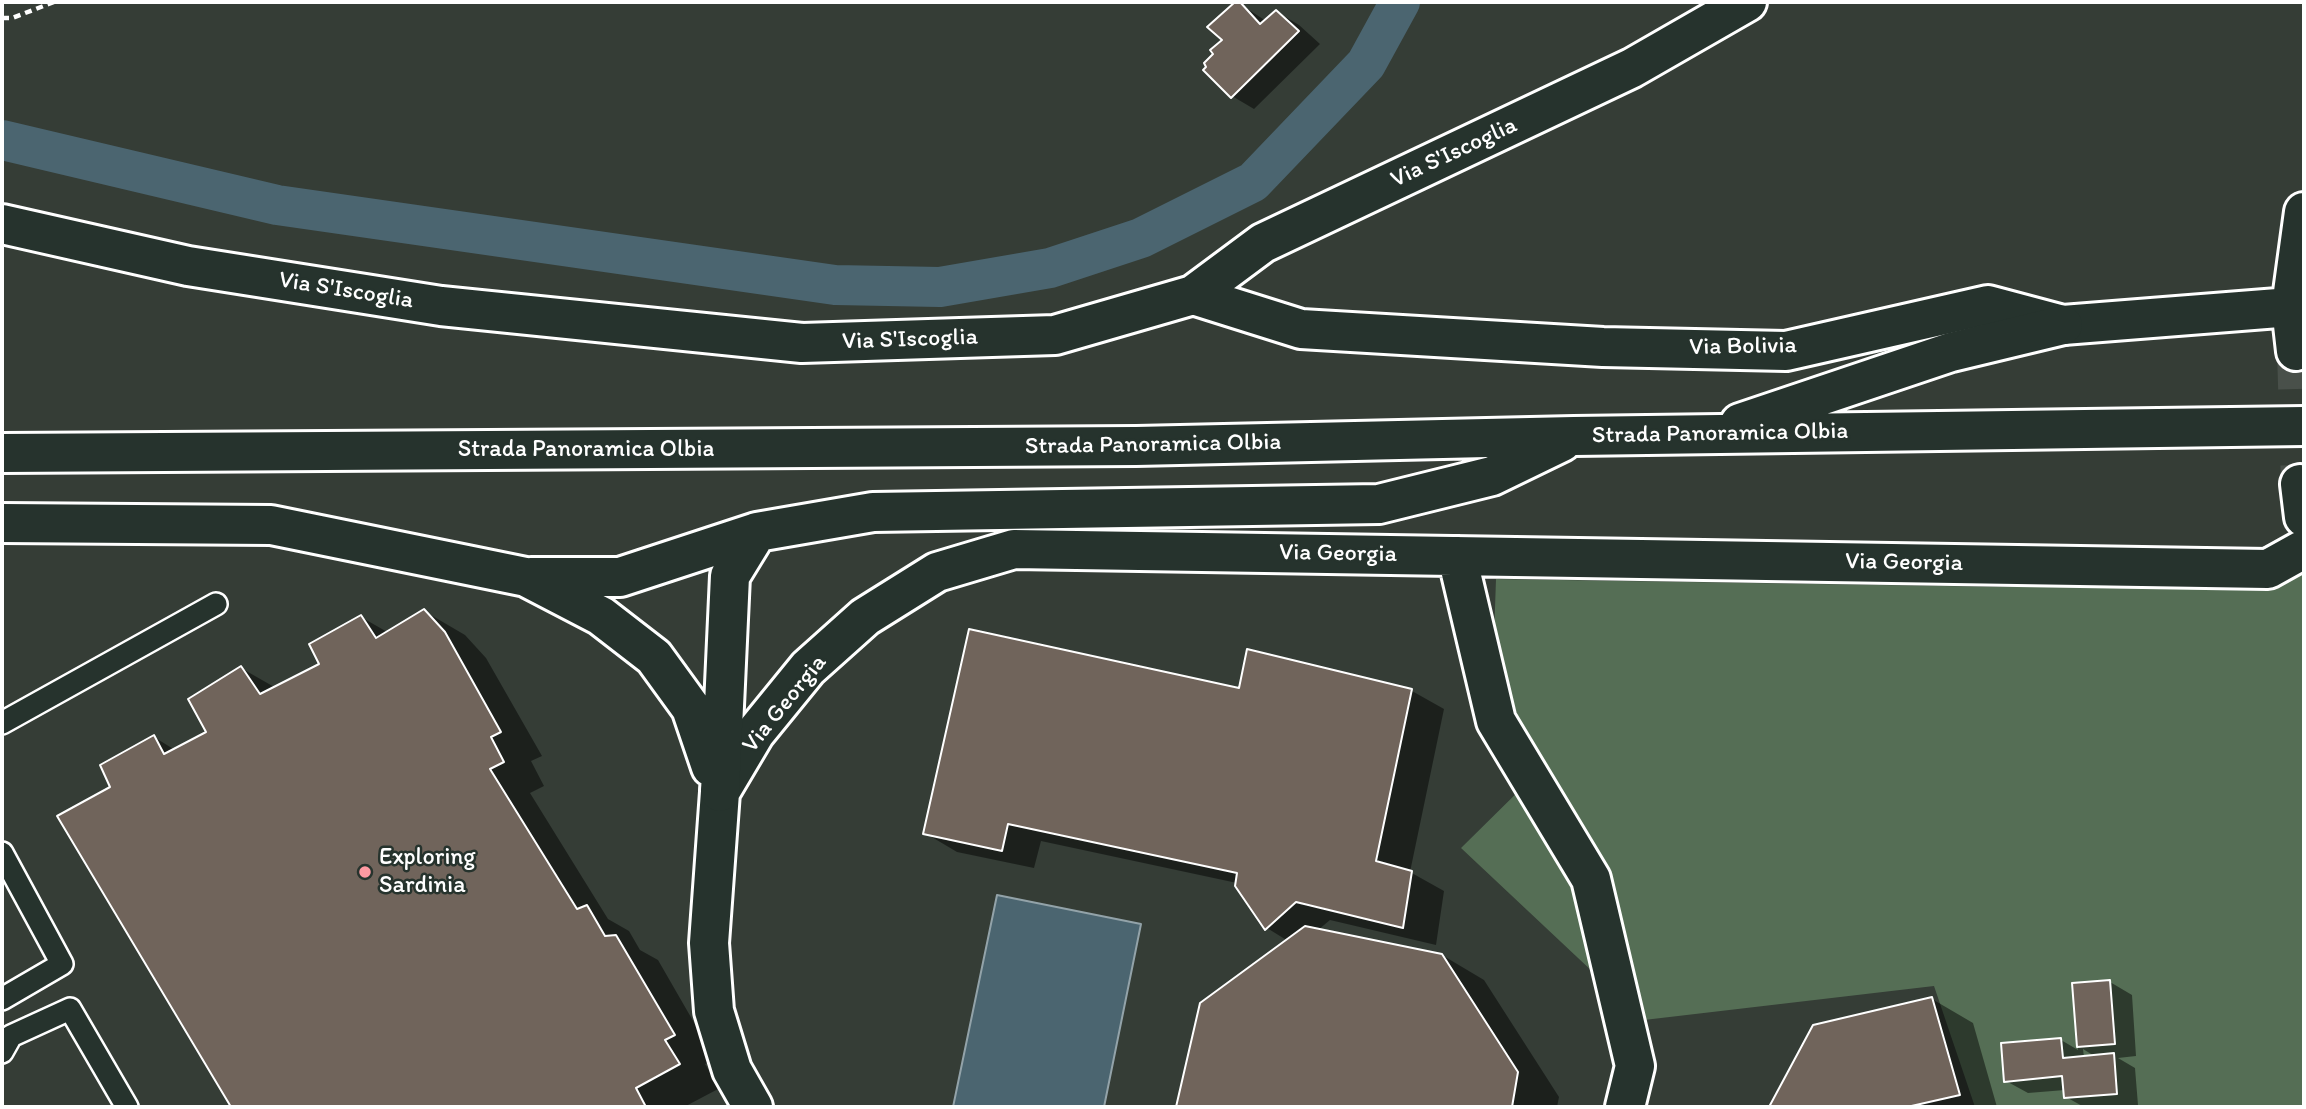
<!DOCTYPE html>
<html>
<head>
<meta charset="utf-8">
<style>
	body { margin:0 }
	#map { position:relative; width:2306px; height:1109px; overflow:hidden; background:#353d36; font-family:Itim,sans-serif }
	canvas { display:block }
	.frame { position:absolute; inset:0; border:4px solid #fff; pointer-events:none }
</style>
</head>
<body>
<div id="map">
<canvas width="2306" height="1109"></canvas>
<div class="frame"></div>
</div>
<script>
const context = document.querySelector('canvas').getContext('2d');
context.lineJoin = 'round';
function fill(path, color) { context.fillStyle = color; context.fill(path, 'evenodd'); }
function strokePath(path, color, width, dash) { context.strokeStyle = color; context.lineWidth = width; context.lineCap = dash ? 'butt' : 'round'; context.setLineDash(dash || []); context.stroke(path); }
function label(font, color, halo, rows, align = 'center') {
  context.font = font + ' Itim,sans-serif'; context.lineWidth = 5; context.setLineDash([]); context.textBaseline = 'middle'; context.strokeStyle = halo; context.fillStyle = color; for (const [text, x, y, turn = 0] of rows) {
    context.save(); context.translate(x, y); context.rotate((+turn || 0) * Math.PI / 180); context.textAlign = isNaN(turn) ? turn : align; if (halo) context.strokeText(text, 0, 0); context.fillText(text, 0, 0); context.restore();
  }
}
fill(new Path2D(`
	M2304,559V1107H1975L1934,986L1644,1020L1461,848L1535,775L1494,637L1496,579L2007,587L2107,583Z`), '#556e55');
const water = new Path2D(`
	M997,895L1141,924L1104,1107H953Z`);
fill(water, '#4b6570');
strokePath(water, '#93a3a9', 2);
fill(new Path2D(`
	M1237,2L1266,21L1277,12L1299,25L1320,44L1254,109L1232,96L1224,40L1210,27Z
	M424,611L465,635L486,658L542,756L531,761L544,786L530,793L608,919L629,931L640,950L658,960L715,1059L705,1064L720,1088L684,1107H233L60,816L112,788L154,737L175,750L208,733L241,668L276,688L322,665L361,617L389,633Z
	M1240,690L1412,691L1444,709L1410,872L1444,891L1436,945L1330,920L1318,930L1442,955L1484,980L1559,1097L1557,1107H1178L1202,1004L1288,941L1267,928L1237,883L1041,841L1034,868L957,852L925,833Z
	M2110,982L2132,995L2136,1056L2118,1058L2135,1068L2138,1105L2084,1107L2066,1097L2065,1090L2028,1093L2006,1081L2061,1040L2078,1050L2074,985ZM2083,1049L2096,1057L2084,1058Z
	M1932,999L1973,1023L1997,1107H1771L1814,1027Z`), '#0007');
strokePath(new Path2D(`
	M2,140L277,205L835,285L940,287L1050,268L1141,238L1253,182L1366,64L1400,2`), '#4b6570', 40);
const building = new Path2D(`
	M1235,2H1240L1260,24L1276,10L1299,31L1231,98L1203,70L1206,67L1204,63L1213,54L1210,50L1222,40L1207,27Z
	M424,609L445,632L501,732L491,737L504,762L490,769L577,909L587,905L605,936L616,935L675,1035L665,1040L680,1064L636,1088L646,1107H231L57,816L110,787L100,765L154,735L164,754L206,732L188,699L241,666L260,694L319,664L309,644L361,615L376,638Z
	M969,629L1239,688L1247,649L1412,689L1376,861L1412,871L1403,928L1296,902L1265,930L1235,886L1237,873L1008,824L1002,851L923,834Z
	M1305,926L1442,954L1518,1072L1512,1107H1176L1200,1003Z
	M2110,980L2115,1044L2077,1047L2072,983Z
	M1932,997L1960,1095L1907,1107H1769L1813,1025Z
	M2061,1038L2063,1058L2114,1053L2117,1094L2064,1098L2062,1076L2004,1082L2001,1043Z`);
fill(building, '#70645b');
strokePath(building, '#fff', 2);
strokePath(new Path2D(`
	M2296,351L2300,484`), '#49504a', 38, [38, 19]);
const lane = new Path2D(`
	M2,723L216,604
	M2,853L62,964L2,999
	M2,1052L11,1036L70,1009L127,1107`);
const street = new Path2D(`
	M2,224L188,266L441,306L802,343L1055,335L1193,295L1263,243L1632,68L1747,2
	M1193,295L1301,329L1603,347L1786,351L1988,305L2063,325L2291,307
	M2296,351L2291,307L2304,212
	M2300,484L2304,517
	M1457,556L1496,721L1591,879L1635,1066L1625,1107
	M753,1107L732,1070L714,1011L709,943L720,792L755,733L808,668L865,617L937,572L1014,549L2268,569L2304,549`);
const highway = new Path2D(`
	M1740,423L1951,352L2063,325
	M2,453L1136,446L1574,436L2304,426
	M2,523L271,525L526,577L601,616L654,657L691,708L711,767
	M531,577H620L757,532
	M720,792L730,576L757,532L873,512L1379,504L1492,476L1562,442`);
strokePath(lane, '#fff', 26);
strokePath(street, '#fff', 44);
strokePath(highway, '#fff', 44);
strokePath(new Path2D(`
	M2,18H12L54,2`), '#fff', 4.5, [7, 5]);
strokePath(lane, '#26332d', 21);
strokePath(street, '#26332d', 38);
strokePath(highway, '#26332d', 38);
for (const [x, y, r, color] of [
	[365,872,7,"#ff9aa2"]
]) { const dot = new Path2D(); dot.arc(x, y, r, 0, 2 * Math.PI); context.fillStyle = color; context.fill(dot); strokePath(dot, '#26332d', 2.5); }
label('24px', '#fff', '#26332d', [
	["Via S'Iscoglia",1454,153,-25],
	["Via S'Iscoglia",346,291,9],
	["Via S'Iscoglia",910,340,-2],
	["Via Bolivia",1743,347,-1],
	["Strada Panoramica Olbia",1720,434,-1],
	["Strada Panoramica Olbia",1153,445,-1],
	["Strada Panoramica Olbia",586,450],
	["Via Georgia",1338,554,1],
	["Via Georgia",1904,563,1],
	["Via Georgia",785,704,-51]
]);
label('24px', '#fff', '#26332d', [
	["Exploring",379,858],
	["Sardinia",379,886]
], 'left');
</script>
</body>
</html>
